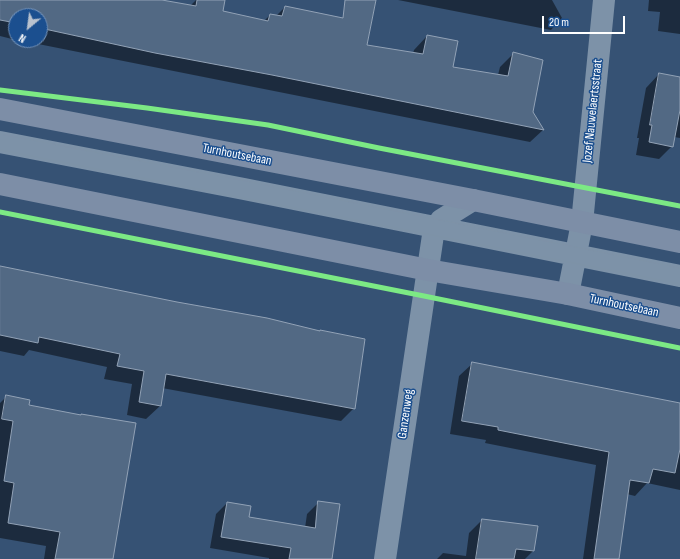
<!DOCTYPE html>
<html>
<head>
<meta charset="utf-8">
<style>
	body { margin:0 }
	#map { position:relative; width:680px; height:559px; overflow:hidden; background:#365274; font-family:"Sofia Sans Condensed",sans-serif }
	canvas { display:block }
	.north { position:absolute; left:8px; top:8px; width:40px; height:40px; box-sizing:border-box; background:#1b4f8f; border:1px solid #7695bc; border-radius:50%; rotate:209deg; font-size:11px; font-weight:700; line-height:16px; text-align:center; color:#fff }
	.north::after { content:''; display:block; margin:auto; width:14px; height:18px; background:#b9c2ce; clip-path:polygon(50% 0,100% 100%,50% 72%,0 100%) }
	.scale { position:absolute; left:542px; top:16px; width:83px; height:18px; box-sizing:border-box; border:2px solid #fff; border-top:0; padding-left:5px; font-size:12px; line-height:14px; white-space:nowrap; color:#fff; -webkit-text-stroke:3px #1b4f8f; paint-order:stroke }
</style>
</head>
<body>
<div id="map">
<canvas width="680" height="559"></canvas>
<div class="north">N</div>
<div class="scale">20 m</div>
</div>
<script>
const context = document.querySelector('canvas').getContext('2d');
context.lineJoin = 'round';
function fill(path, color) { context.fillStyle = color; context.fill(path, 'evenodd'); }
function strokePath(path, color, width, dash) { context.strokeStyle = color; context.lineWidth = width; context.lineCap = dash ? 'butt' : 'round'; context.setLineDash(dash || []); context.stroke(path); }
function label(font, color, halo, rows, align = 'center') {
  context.font = font + ' "Sofia Sans Condensed",sans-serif'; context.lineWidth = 3; context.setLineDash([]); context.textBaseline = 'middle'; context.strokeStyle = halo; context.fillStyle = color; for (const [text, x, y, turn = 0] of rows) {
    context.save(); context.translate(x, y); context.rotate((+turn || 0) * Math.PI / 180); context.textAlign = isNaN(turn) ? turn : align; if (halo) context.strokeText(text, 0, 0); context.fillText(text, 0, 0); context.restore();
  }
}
fill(new Path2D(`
	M0,0H158L190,6L196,0H206L222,12L264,21L270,15L276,16L285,7L366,45L413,54L414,50L427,36L452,68L498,75L500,67L513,54L532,112L543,130L530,142L18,40H40V16H16V40L0,36Z
	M398,0H552L562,18L551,30Z
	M649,0H680V34L658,31L660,12L648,11Z
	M659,74L680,78V138L674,137L672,146L659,159L636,155L639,138H637L646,88Z
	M0,267L319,332L320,331L354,408L341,421L162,388L160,406L146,419L127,415L132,384L104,379L107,367L29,350L24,356L0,351Z
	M473,363L680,404V490L647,483L635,496L627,494L618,559H583L596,465L485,443L486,440L450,434L459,376Z
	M7,396L28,406L112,559H44L46,546L0,538V403Z
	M319,502L330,559H269V558L210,548L216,514L227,503L248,518L305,528L307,514Z
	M482,520L533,551L525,559H437L443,553L466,556L469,533Z`), '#0007');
const building = new Path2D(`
	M0,0H162L196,6L197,0H225L223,11L268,21L270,14L282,16L285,6L343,18L345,0H376L367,45L423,54L427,35L458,41L453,67L508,76L513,52L543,60L533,112L544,130L272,75L155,53L40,28V16H16V23L0,20Z
	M659,73L680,77V110L673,147L649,142L652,125H650Z
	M0,266L177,302L267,318L320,331V330L365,339L355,409L166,374L161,406L139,402L144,371L117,366L120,354L39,337L38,343L0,335Z
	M472,362L680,403V449L675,473L653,469L649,483L630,480L619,559H594L609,452L498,430V427L462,421Z
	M6,395L30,400L29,405L81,415V414L136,423L113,559H55L60,532L8,523L14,483L4,481L13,421L2,419Z
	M318,501L340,504L332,559H289L291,548L221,537L227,502L251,506L249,517L315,528Z
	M482,519L538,526L534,551L516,549L514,559H476Z`);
fill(building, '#526984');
strokePath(building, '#92a2b6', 1);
strokePath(new Path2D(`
	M0,142L244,189L680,276
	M568,294L582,223L604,0
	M385,559L433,235L441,220L473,200`), '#7d92a8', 22);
strokePath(new Path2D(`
	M0,109L473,200L680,242
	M0,184L428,270L568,294L680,318`), '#7d8ea7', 22);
strokePath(new Path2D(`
	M0,134L246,181L680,268
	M0,150L680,284`), '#7e92a7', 1);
strokePath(new Path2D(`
	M0,90L147,108L268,125L379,148L680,206
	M0,212L424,296L680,348`), '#7ce984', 5);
label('13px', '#fff', '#1b4f8f', [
	["Jozef Nauwelaertsstraat",593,111,-84],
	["Turnhoutsebaan",237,155,11],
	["Turnhoutsebaan",624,306,12],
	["Ganzenweg",406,414,-82]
]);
</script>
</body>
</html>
